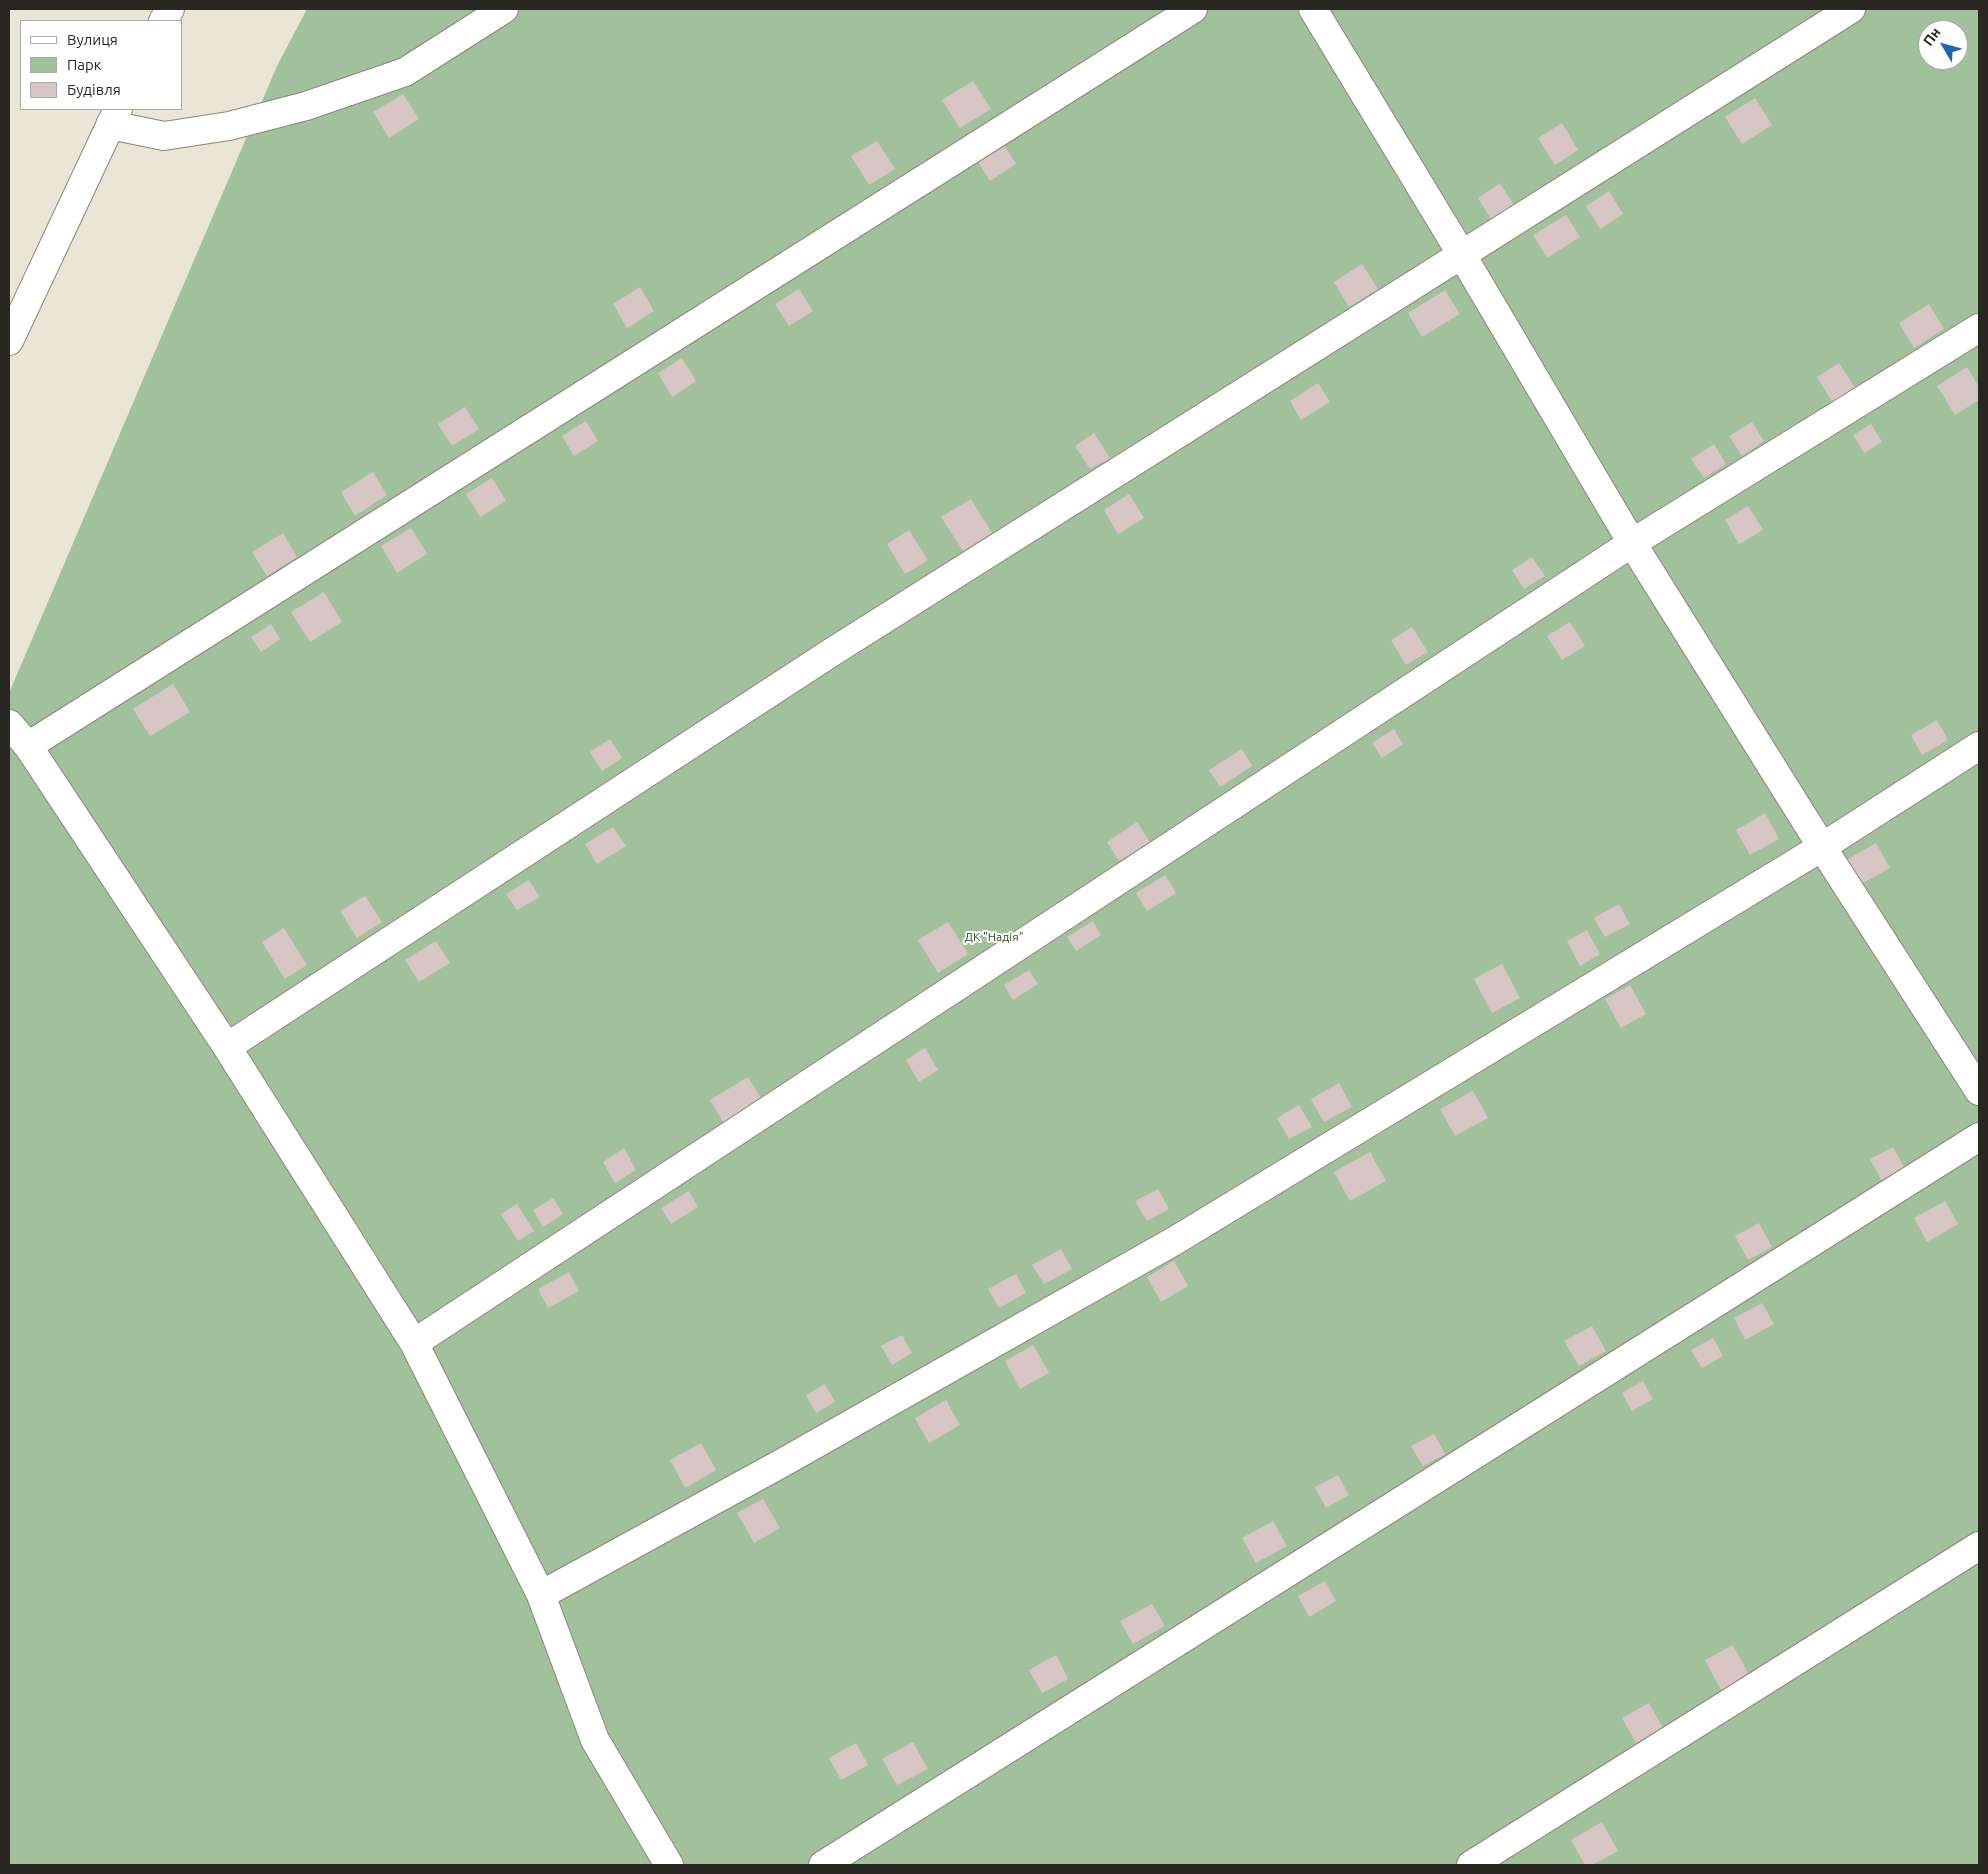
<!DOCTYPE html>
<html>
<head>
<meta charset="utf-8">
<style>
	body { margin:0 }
	#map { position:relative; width:1988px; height:1874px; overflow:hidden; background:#e9e6d7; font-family:Ubuntu,sans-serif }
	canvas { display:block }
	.frame { position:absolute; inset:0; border:10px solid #282721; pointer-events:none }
	.legend { position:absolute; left:20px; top:20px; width:162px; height:90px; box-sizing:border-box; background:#fff; border:1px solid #a9a9a6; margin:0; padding:6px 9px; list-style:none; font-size:15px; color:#282721 }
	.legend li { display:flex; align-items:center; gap:10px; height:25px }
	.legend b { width:25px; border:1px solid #a9a9a6 }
	.north { position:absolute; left:1918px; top:20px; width:50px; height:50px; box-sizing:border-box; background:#fff; border:1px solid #a9a9a6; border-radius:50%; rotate:307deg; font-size:14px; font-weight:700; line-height:20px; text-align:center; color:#282721 }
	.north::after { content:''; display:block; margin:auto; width:18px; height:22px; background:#2065b5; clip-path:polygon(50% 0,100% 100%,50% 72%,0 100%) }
</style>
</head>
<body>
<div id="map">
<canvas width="1988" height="1874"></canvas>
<div class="frame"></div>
<ul class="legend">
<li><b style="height:6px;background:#fff"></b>Вулиця</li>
<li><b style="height:14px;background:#a1c19c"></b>Парк</li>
<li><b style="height:14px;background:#d7c6c3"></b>Будівля</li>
</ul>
<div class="north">Пн</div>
</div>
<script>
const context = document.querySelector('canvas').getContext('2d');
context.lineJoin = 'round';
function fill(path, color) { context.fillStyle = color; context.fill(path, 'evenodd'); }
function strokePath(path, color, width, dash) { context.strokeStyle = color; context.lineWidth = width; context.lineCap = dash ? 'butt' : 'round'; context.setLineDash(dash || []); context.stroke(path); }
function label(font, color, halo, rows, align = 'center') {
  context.font = font + ' Ubuntu,sans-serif'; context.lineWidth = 4; context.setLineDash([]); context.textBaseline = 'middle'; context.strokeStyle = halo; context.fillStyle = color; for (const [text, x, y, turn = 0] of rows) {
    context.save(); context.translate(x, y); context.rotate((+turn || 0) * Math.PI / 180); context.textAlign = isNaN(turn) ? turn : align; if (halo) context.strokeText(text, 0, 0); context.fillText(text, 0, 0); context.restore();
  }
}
fill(new Path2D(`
	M307,9H1979V1865H9V693L277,66ZM1928,30H1958V60H1928Z`), '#a1c19c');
fill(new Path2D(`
	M973,81L991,109L960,128L942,100Z
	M403,94L419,119L389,138L373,112Z
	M1755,98L1772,125L1742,144L1725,117Z
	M1562,123L1578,150L1555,165L1538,138Z
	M877,141L895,169L869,185L851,156Z
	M1005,146L1016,164L990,181L978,162Z
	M1500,183L1514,205L1491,219L1478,198Z
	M1609,191L1623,214L1600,229L1586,206Z
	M1566,215L1580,237L1547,258L1533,235Z
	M1362,264L1378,289L1349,307L1334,282Z
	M640,287L654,311L627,328L613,304Z
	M799,289L813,311L789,326L775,304Z
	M1445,290L1460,314L1422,337L1408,313Z
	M1929,304L1944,329L1914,348L1899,323Z
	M682,358L696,381L672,397L658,373Z
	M1839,363L1857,391L1834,405L1817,377Z
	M1967,367L1979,387V400L1955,415L1937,386Z
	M1318,383L1330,402L1301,420L1290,401Z
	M465,407L479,429L452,446L438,424Z
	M586,421L598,441L574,456L562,436Z
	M1752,422L1764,441L1742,456L1729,436Z
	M1871,424L1882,442L1864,453L1853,435Z
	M1094,433L1110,458L1090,469L1075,446Z
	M1714,444L1726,464L1704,478L1691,459Z
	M373,472L387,495L355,516L341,492Z
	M492,478L506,501L480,517L466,494Z
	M1129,494L1144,518L1118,534L1104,510Z
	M971,499L992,533L963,551L941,517Z
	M1748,506L1763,530L1739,544L1725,520Z
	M411,528L427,554L397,573L381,546Z
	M909,530L928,560L905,574L887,544Z
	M283,533L297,557L267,576L252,552Z
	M1532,557L1545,576L1524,589L1512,570Z
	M324,592L342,622L310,642L291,612Z
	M1570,622L1585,646L1562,660L1547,636Z
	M271,624L280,639L261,652L251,637Z
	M1412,627L1428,652L1406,665L1391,640Z
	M173,684L190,712L150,736L133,709Z
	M1937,720L1948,740L1922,755L1911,735Z
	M1394,729L1403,744L1382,758L1372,743Z
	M610,739L622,758L602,771L590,752Z
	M1242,749L1252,766L1220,787L1209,770Z
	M1765,813L1779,839L1750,855L1736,830Z
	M1137,822L1150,842L1119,861L1107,842Z
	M613,827L626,846L597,864L585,844Z
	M1876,843L1890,868L1861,884L1848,859Z
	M1165,875L1176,893L1147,911L1136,893Z
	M529,880L540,897L517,910L506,894Z
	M365,896L382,922L357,938L340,911Z
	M1619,904L1630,924L1605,937L1594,918Z
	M1093,921L1101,935L1076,951L1067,937Z
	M948,922L968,954L938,973L918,940Z
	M284,928L307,965L285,979L262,942Z
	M1587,930L1600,954L1580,966L1567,941Z
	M436,941L450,963L419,982L405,960Z
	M1502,964L1520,998L1492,1013L1474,979Z
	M1029,970L1038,984L1013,1000L1004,985Z
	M1630,985L1646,1014L1621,1028L1605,999Z
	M925,1048L938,1070L919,1082L906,1060Z
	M748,1077L761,1098L723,1122L710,1100Z
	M1339,1083L1352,1107L1324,1122L1311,1099Z
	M1473,1091L1488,1118L1455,1136L1440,1109Z
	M1299,1105L1312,1127L1289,1139L1277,1118Z
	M1893,1147L1905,1169L1882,1182L1870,1159Z
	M624,1148L636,1170L615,1183L603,1162Z
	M1370,1152L1386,1181L1350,1201L1334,1172Z
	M1158,1189L1169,1209L1147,1221L1135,1201Z
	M689,1191L698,1207L671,1224L661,1208Z
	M553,1198L563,1214L543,1227L533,1210Z
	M1945,1201L1958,1224L1927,1242L1914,1218Z
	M517,1204L534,1231L518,1241L501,1214Z
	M1759,1223L1772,1247L1748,1260L1735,1236Z
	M1061,1249L1072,1269L1044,1284L1032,1265Z
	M1174,1261L1188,1286L1161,1302L1147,1277Z
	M569,1272L579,1291L548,1308L538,1289Z
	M1016,1274L1026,1293L999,1308L988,1289Z
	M1762,1303L1774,1324L1745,1340L1734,1318Z
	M1592,1326L1606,1351L1579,1366L1564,1341Z
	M902,1335L912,1353L892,1365L881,1346Z
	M1713,1338L1723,1356L1702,1368L1691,1350Z
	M1033,1345L1049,1373L1020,1389L1005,1361Z
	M1643,1381L1653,1399L1632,1411L1622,1393Z
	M825,1384L835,1402L816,1413L806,1395Z
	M946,1400L960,1425L929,1443L915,1418Z
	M1434,1434L1445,1454L1423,1466L1411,1446Z
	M701,1443L716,1470L685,1488L670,1460Z
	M1338,1475L1349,1495L1326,1508L1315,1487Z
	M763,1499L780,1528L754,1543L737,1513Z
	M1273,1521L1287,1546L1256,1563L1242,1538Z
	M1325,1581L1336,1601L1309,1617L1298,1596Z
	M1152,1604L1165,1626L1133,1644L1120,1621Z
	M1733,1645L1749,1675L1721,1690L1705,1660Z
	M1056,1655L1068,1679L1042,1693L1029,1670Z
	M1649,1703L1663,1728L1636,1743L1622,1718Z
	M913,1742L928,1769L897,1785L882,1759Z
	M856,1743L868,1765L841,1780L829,1758Z
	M1602,1822L1618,1851L1592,1865H1585L1571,1840Z`), '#d7c6c3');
const minor = new Path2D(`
	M1313,9L1462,255L1632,543L1822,847L1979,1091
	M163,21L170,9
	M110,125L164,136L229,126L306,106L405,72L504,9
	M9,341L118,109
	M9,724L28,746L227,1047L414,1343L541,1595L595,1740L669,1865
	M28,746L1193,9
	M227,1047L832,652L1851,9
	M414,1343L1632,543L1979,328
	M541,1595L782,1463L1176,1240L1822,847L1979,746
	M823,1865L1979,1137
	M1471,1865L1979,1546`);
strokePath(minor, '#8a8679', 30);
strokePath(minor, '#fff', 28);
label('12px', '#25501e', '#fff', [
	["ДК \"Надія\"",994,937]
]);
</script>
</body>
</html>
